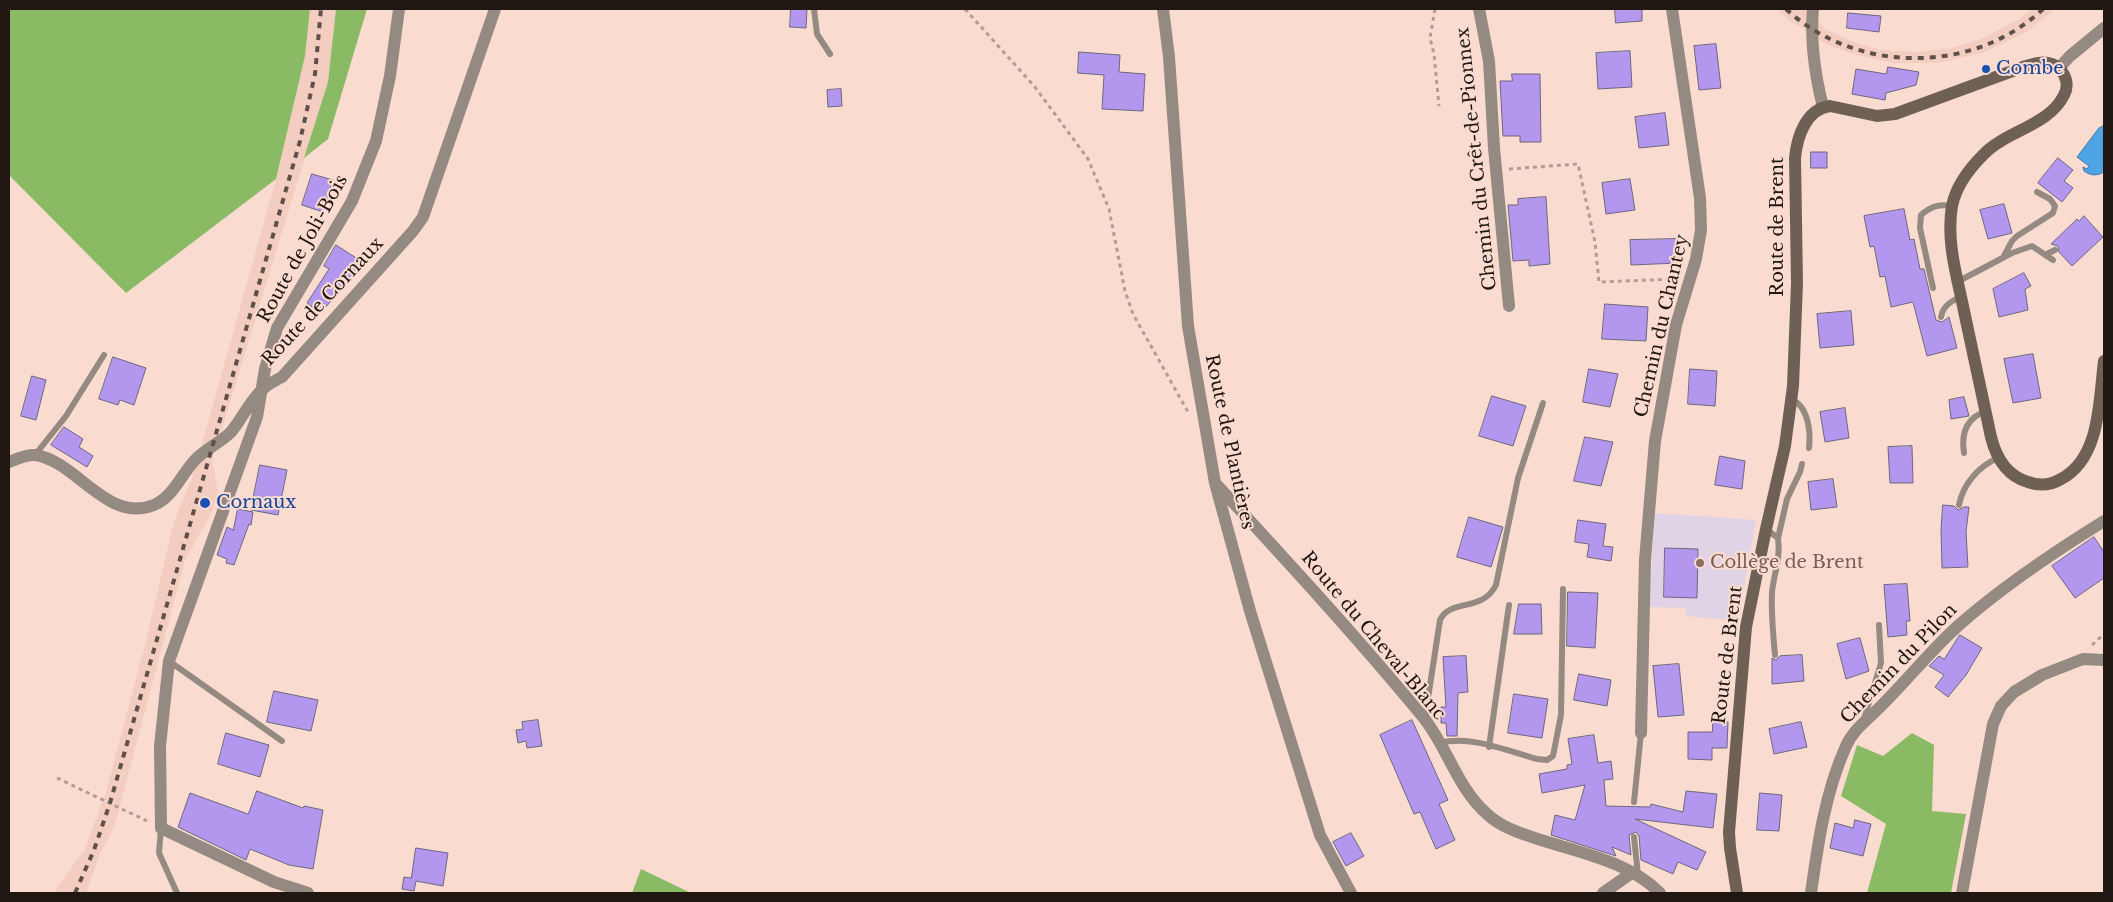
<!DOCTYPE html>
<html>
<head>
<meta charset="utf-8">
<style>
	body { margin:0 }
	#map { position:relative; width:2113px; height:902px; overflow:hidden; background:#fadbd0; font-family:"Libre Baskerville",serif }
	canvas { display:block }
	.frame { position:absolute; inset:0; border:10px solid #201612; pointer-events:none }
</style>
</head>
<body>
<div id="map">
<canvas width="2113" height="902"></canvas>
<div class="frame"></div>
</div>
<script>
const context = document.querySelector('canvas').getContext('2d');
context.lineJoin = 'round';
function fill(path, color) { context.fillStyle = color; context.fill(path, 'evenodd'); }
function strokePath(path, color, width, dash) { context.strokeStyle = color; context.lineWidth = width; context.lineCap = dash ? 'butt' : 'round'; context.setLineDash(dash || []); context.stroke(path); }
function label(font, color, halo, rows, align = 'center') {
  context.font = font + ' "Libre Baskerville",serif'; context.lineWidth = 4; context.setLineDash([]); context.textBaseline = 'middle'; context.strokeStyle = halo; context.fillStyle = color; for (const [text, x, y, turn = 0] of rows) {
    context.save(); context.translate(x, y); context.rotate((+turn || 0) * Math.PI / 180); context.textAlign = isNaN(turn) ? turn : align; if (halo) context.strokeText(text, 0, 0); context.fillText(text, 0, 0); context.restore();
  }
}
fill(new Path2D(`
	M310,9H336L328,82L212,461L218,491L211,514L185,560L115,825L100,854L86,893H53L85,849L106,792L146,641L174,521L193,476L276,179L305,56Z
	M1778,9H1807L1826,30L1857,43L1881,50L1919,52L1951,48L1981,39L2019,19L2032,9H2055L2028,31L1985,52L1939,63H1894L1853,54L1826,44L1787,19Z`), '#f3cdc0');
fill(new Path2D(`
	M1655,513L1756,520L1738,621L1686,616V608L1649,607Z`), '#e1d3e6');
fill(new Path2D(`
	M9,9H310L305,56L276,179L126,293L9,175Z
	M336,9H367L328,139L304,158L328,82Z
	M1912,733L1934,745L1932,811L1966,814L1951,893H1867L1886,824L1841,796L1857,745L1883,756Z
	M641,869L691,893H632Z`), '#8bba64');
const water = new Path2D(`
	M2104,126V172C2097,176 2091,176 2084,171L2083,167L2087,169L2089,166L2077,157L2099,128Z`);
fill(water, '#4da5e5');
strokePath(water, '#407aa6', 1);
const building = new Path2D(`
	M791,9H807L806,28L790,27Z
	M1615,9H1642V21L1616,23Z
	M1848,13L1881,16L1879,32L1847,28Z
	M1716,44L1721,88L1699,90L1694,46Z
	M1630,51L1632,87L1598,89L1596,53Z
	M1079,52L1120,55L1119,72L1145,74L1143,111L1102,109L1104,75L1078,73Z
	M1888,67L1919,72L1916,85L1886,93L1885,100L1852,94L1856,69L1886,74Z
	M1512,74H1540L1541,142H1520V136H1503L1500,81H1512Z
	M841,89L842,106L828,107L827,90Z
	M1665,113L1669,145L1639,148L1635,117Z
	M1811,152H1827V168H1811Z
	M2058,158L2073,170L2064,181L2073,188L2062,202L2038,183Z
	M312,174L333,180L323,212L302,205Z
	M1630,179L1635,210L1606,214L1602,183Z
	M1546,197L1550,264L1529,266V260L1513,261L1508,205H1518V199Z
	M2004,204L2012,233L1988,239L1980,210Z
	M1904,209L1910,240L1914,239L1920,269H1924L1936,320L1942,322L1949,317L1957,348L1927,356L1913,302L1891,307L1885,276L1880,277L1874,246L1870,247L1864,216Z
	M2084,216L2103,237L2072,266L2059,252L2058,246L2051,244L2077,219L2079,221Z
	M1677,239L1678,263L1631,265L1630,240Z
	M336,245L361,261L346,285L320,313L307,303L329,269L324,266Z
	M2024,273L2031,286L2025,289L2028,310L1999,317L1993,289Z
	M1605,304L1648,307L1646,341L1602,339Z
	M1851,311L1854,345L1820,348L1817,314Z
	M2033,354L2041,398L2013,403L2004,359Z
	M113,357L146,368L134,405L120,400L118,405L99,399Z
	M1589,369L1618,374L1610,407L1583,402Z
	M1690,369L1717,371L1715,406L1688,404Z
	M32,376L46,380L36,420L21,416Z
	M1492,396L1526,406L1513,446L1479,436Z
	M1964,397L1969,416L1951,419L1949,400Z
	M1845,408L1849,438L1825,442L1820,412Z
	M64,427L83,439L79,447L93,456L87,467L51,445Z
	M1585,437L1613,442L1601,486L1574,481Z
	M1912,446L1913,483H1890L1888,447Z
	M1720,456L1745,461L1742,489L1715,485Z
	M260,465L287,470L278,515L251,510Z
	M1833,479L1837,507L1811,510L1808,482Z
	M1943,505L1954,506L1958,510L1964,507H1969L1966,532L1968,567L1942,568L1941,530Z
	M238,509L253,512L251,525L249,524L234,565L226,563L227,559L217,555L227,527L233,530Z
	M1469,517L1503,527L1491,567L1457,557Z
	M1578,520L1606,524L1603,546L1613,547L1611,561L1587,557L1589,544L1575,542Z
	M2094,537L2104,552V578L2075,598L2052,566Z
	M1665,548L1698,549L1697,598L1664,597Z
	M1907,584L1910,621H1906L1907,635L1888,637L1884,585Z
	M1568,592L1598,593L1595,648L1567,646Z
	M1519,604H1541L1542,634H1514Z
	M1960,635L1982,648L1966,675L1948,697L1935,687L1944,675L1929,666L1939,656L1944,659Z
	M1860,638L1869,671L1846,679L1837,644Z
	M1802,655L1804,681L1772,684V658L1776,660L1780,656Z
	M1466,656L1468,692L1458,693L1457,736H1447L1446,723H1441V707H1446L1443,657Z
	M1679,664L1684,715L1658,717L1653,666Z
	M1579,674L1611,680L1607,706L1574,700Z
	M274,691L318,700L311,731L267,722Z
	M1514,694L1548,699L1542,738L1508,733Z
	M538,720L542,746L527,748L526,741L518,743L516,730L523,729L522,722Z
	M1412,720L1448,800L1439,804L1455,840L1436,849L1420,812L1414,814L1380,735Z
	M1713,722H1728L1727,748H1712V760L1688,759V732H1712Z
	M1801,722L1807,747L1774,754L1769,729Z
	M226,733L269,745L260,777L218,764Z
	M1594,735L1598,763L1611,761L1613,779L1604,780L1606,806L1650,807L1651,804L1683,812L1686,791L1717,794L1713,828L1635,819L1706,852L1697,870L1678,862L1673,874L1641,860L1639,836L1636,832L1629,835L1631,855L1612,847L1616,856L1551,835L1555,815L1575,820L1585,785L1542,793L1539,774L1567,769V765L1572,764L1568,739Z
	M257,791L303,808L304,806L323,810L313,869L289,865L250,849L246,860L178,827L190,793L248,814Z
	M1760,793L1782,795L1779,831L1757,830Z
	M1855,820L1871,824L1863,856L1830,848L1835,823L1853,828Z
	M1351,833L1364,856L1346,866L1333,842Z
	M416,848L448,853L443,886L416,881L414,891L402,889L404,877L411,878Z`);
fill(building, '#b397ee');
strokePath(building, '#6d677e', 1);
strokePath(new Path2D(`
	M965,9L1035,87L1088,159L1109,209L1125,291L1133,314L1188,412
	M1435,9L1430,38L1434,54L1439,106
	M1509,169L1578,164L1595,242L1599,282L1677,279
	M2092,645L2104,634
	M57,778L147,821`), '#b49b93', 3, [4, 4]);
strokePath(new Path2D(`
	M814,9L817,34L830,54
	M2045,255L2055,250
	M2004,256L2012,241L2017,236L2053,213L2055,206L2050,199L2037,192
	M1957,282L2012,253L2032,246L2053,260
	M1933,288L1920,228L1921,215C1931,206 1939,204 1952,206
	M1941,317C1943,306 1951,301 1961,297
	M1791,399C1808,406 1811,431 1809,448
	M1964,453C1961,434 1966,418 1986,411
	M35,455L66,416L104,355
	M1959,505C1963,484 1979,466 1998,458
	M1766,529L1778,538C1781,557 1774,574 1772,592C1771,613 1773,634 1775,655
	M1778,538L1787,499L1800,472L1802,464
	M169,661L282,741
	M1425,718L1440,620C1450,598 1482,613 1496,585L1518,478L1543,403
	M1864,719L1881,663L1879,625
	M1440,743C1470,735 1508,751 1537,759L1547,760L1553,756L1561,715L1563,589
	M1489,747L1509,605
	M1634,802L1641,733
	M161,828L159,853L177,893
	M1634,837L1638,875`), '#948a82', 6);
strokePath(new Path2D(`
	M1163,9L1169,57L1188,326L1215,483L1250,611L1320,835L1351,893
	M1479,9L1489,61L1494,148L1509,306
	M9,462C16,459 27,454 35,455C77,461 107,524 154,505C173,497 181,475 195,460C205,449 220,443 231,432C242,419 250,400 263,389C268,384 276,380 282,377L413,231L423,217L495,9
	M1217,485C1287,561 1357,637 1423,717C1448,748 1456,786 1487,814C1502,828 1522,834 1541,840C1582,853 1629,862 1660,893
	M1641,733L1645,560L1655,441L1676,325L1696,259L1701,230L1700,198L1672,9
	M308,893L274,882L161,828L160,746L169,661L257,417L265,369L277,328L352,201L376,141L390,76L399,9
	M1603,893L1633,872
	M1811,893C1818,843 1825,793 1846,746C1854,728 1870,718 1883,704C1909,678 1932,649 1959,625C2003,586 2054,552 2104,521
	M1962,893L1993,724L2001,706L2014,692L2042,675L2083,659L2104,660`), '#948a82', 12);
strokePath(new Path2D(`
	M1813,9C1810,42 1815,75 1823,107
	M2059,68L2070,56L2104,28`), '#948a82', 12);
strokePath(new Path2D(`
	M1737,893L1730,848L1729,832L1746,627L1766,529L1785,446L1793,386L1797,283L1795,158C1797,137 1806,109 1830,106L1877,116L1895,114L2026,66C2033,64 2041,61 2048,63C2063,66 2071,82 2064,95C2049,126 2005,131 1983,155C1969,169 1956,186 1952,206C1946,242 1957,276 1964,311C1973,353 1982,395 1991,437C1996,457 2007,476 2028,482C2039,486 2051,485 2061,479C2101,458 2099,399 2104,361`), '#6f6055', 12);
strokePath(new Path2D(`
	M1786,9C1856,74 1973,75 2043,9
	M75,893L94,850L110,803L300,141L315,74L321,9`), '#60504a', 4, [6, 6]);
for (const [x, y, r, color] of [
	[1986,69,5,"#1a4fb4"],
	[205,503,6,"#1a4fb4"],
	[1700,563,5,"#8d6e63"]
]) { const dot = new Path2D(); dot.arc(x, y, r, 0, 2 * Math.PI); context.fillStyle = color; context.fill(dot); strokePath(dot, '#fadbd0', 2); }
label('18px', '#164399', '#fadbd0', [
	["Combe",1996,69],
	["Cornaux",216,503]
], 'left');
label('18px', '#201612', '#fadbd0', [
	["Chemin du Crêt-de-Pionnex",1477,159,-96],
	["Route de Brent",1778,227,-90],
	["Route de Joli-Bois",303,249,-61],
	["Route de Cornaux",323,302,-47],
	["Chemin du Chantey",1662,326,-77],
	["Route de Plantières",1229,442,78],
	["Route du Cheval-Blanc",1373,636,50],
	["Route de Brent",1728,655,-83],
	["Chemin du Pilon",1899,664,-46]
]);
label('18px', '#785e54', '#fadbd0', [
	["Collège de Brent",1710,563]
], 'left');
</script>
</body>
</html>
